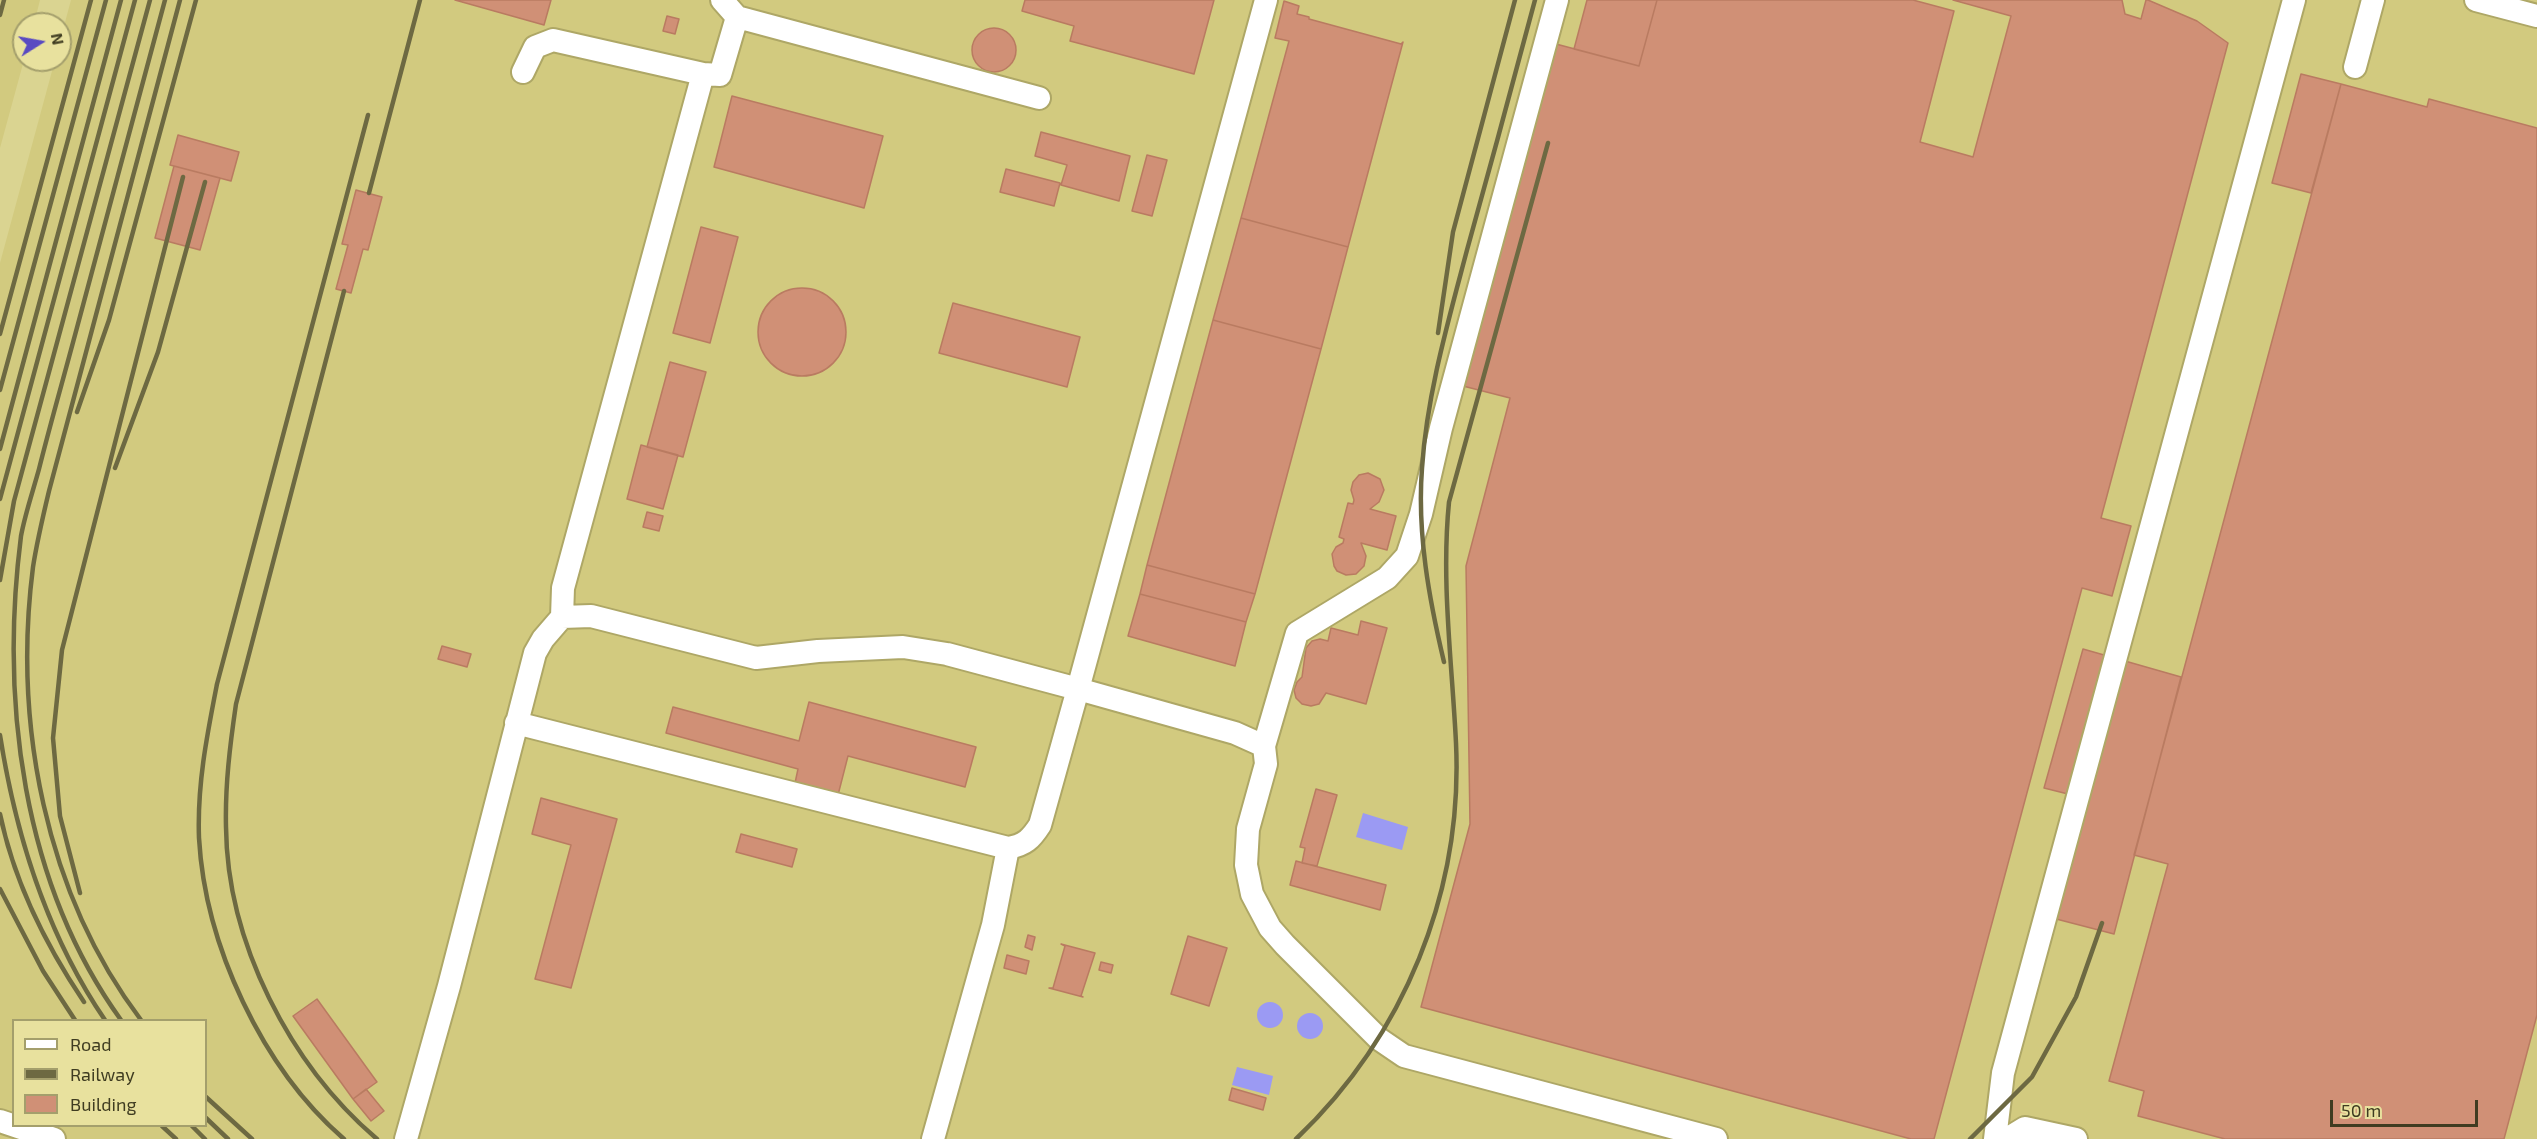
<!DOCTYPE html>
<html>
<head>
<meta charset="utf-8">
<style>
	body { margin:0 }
	#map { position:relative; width:2537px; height:1139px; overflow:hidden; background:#dad491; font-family:"Exo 2",sans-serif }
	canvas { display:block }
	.legend { position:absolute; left:12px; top:1019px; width:195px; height:108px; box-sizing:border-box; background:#e8e19e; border:2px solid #a49f6c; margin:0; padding:8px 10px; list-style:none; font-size:18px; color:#3f3c21 }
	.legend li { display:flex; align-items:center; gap:12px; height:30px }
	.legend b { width:30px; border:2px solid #a49f6c }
	.north { position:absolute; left:12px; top:12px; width:60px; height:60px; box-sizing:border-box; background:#e8e19e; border:2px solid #a49f6c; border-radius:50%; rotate:79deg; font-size:16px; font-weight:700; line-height:24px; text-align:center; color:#3f3c21 }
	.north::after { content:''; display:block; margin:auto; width:21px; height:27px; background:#594ac2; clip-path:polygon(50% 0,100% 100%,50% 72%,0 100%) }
	.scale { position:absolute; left:2330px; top:1100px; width:148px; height:27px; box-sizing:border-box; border:3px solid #3f3c21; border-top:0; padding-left:8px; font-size:18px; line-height:21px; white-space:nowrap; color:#3f3c21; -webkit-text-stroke:4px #e8e19e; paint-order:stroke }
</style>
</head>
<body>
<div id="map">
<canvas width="2537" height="1139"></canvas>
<ul class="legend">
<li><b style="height:8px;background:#fff"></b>Road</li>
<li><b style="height:8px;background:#6d6942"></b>Railway</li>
<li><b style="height:16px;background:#d09076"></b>Building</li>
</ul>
<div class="north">N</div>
<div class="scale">50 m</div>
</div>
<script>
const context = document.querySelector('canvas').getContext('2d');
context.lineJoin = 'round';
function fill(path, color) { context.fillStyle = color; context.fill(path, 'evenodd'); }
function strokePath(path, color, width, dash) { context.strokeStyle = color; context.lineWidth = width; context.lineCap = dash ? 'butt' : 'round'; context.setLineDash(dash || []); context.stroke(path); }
fill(new Path2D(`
	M0,0H40L34,24H24V60L0,148Z
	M71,0H2537V1139H0V263L55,60H60V41ZM14,1020H206V1126H14Z`), '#d2ca7f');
fill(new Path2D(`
	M1363,813L1408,827L1402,850L1356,837Z
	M1257 1015a13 13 0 1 1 26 0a13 13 0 1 1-26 0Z
	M1297 1026a13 13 0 1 1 26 0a13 13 0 1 1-26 0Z
	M1237,1067L1273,1076L1269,1095L1232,1085Z`), '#9b9af3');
const building = new Path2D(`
	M455,0H551L544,25Z
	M1025,0H1214L1194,74L1070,41L1074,26L1022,11Z
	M1587,0H1657L1639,66L1574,49Z
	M1657,0H1913L1954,11L1920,142L1973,157L2011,16L1953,0H2122L2125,14L2141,19L2146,0H2148L2197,21L2228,43L2101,518L2131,526L2112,596L2082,588L1934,1139H1911L1421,1007L1470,824L1466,566L1510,398L1463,386L1556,44L1639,66Z
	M1284,1L1299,6L1297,14L1309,17V19L1401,44L1403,42L1348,247L1241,218L1289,41L1275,38Z
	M667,16L679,19L675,34L663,31Z
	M972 50a22 22 0 1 1 44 0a22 22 0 1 1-44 0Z
	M2301,74L2341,84L2311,193L2272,183Z
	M2341,84L2427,107L2429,99L2537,128V1015L2504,1139H2225L2138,1116L2144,1091L2109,1081L2168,864L2134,855Z
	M732,96L883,136L864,208L714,167Z
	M1041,132L1130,156L1119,201L1061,185L1067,165L1035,156Z
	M178,135L239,152L231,181L170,165Z
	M1147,155L1167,160L1152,216L1132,211Z
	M174,166L220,178L200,250L155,238Z
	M1006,169L1060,183L1054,206L1000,192Z
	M356,190L382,197L368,250L363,249L351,293L336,289L348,245L342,244Z
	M1241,218L1348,247L1321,349L1213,320Z
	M701,227L738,237L710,343L673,333Z
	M758 332a44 44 0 1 1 88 0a44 44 0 1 1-88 0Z
	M953,303L1080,337L1067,387L939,353Z
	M1213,320L1321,349L1255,594L1147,565Z
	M670,362L706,372L683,457L647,447Z
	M641,445L678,455L663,509L627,499Z
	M1368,473L1380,479L1384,490L1379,502L1370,509L1396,516L1387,550L1361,543L1366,556L1364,566L1356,574L1346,575L1337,571L1334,566L1332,554L1336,547L1343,543L1344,539L1339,537L1348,503L1353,504L1354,500L1351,490L1353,482L1359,475Z
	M647,512L663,516L659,531L643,527Z
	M1147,565L1255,594L1246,622L1140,594Z
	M1140,594L1246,622L1235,666L1128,636Z
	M1361,621L1387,628L1366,704L1326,693L1319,704L1311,706L1302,704L1296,698L1294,690L1297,682L1302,677L1306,648L1312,641L1320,639L1328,641L1331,628L1358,635Z
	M442,646L471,654L467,667L438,659Z
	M2083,649L2181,677L2114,934L2037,914L2068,794L2044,788Z
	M809,702L976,747L965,787L848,756L838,795L795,783L798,769L666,733L673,707L799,741Z
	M1316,789L1337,795L1317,866L1302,863L1305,848L1300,847Z
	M541,798L617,819L571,988L535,979L571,845L532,834Z
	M741,834L797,849L792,867L736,852Z
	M1296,861L1386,885L1380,910L1290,885Z
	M1028,935L1035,937L1032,950L1025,947Z
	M1188,936L1227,948L1209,1006L1171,994Z
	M1061,944L1095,953L1081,996L1083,997L1049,988H1053L1065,946Z
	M1007,955L1029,961L1026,974L1004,968Z
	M1101,962L1113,965L1111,973L1099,970Z
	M317,999L377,1082L353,1099L293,1016Z
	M1232,1088L1266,1098L1263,1110L1229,1100Z
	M366,1089L384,1111L371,1121L353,1099Z`);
fill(building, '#d09076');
strokePath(building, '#b97b61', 1.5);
const minor = new Path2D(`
	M1557,0L1441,428L1421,514L1407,556L1387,578L1297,633L1264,746L1266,764L1248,829L1246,865L1252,894L1270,928L1285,945L1379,1039L1404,1056L1716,1139
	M2476,0L2537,16
	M737,17L1039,98
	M2355,67L2373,0
	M523,72L535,47L553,40L703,74L720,75L737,17L722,0
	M562,617L591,616L756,658L818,651L903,647L947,654L1078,689L1266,0
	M516,723L1008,848C1025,845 1031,839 1040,825L1078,689L1235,733L1264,746
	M0,1121L54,1139
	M406,1139L449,986L535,653L543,639L562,617L563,588L703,74
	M933,1139L993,925L1008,848
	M1995,1139L2003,1073L2294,0
	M2007,1139L2025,1128L2076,1139`);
strokePath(minor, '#aea766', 26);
strokePath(minor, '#fff', 22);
strokePath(new Path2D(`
	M0,15L4,0
	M369,193L420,0
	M344,291L236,704C230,745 225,785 226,827C227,942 290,1065 377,1139
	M1438,333L1453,232L1515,0
	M0,334L91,0
	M0,390L106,0
	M77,412L109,320L196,0
	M0,449L121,0
	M115,468L158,352L205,182
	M0,499L135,0
	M0,580L14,501L150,0
	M1444,662C1429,599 1417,533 1422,468C1427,394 1448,322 1467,250C1490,167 1513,83 1535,0
	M0,735C16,837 47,935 105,1020
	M0,814C14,882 45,944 84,1002
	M0,889L43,971L75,1020
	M80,893L60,816L53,738L62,650L183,177
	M121,1020C22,883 0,701 21,536C25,514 33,491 39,469C50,425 63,380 75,335C105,223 135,112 165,0
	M141,1020C45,893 13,723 33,567C37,541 43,516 49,491L180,0
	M206,1097L252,1139
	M206,1118L228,1139
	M162,1126L176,1139
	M192,1126L205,1139
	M344,1139C262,1068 205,945 199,838C197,785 207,735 217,684L368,115
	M1296,1139C1404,1036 1463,892 1456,743C1452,662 1441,582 1449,502L1548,143
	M1970,1139L2032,1077L2076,997L2102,923`), '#6d6942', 4.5);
</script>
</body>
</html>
